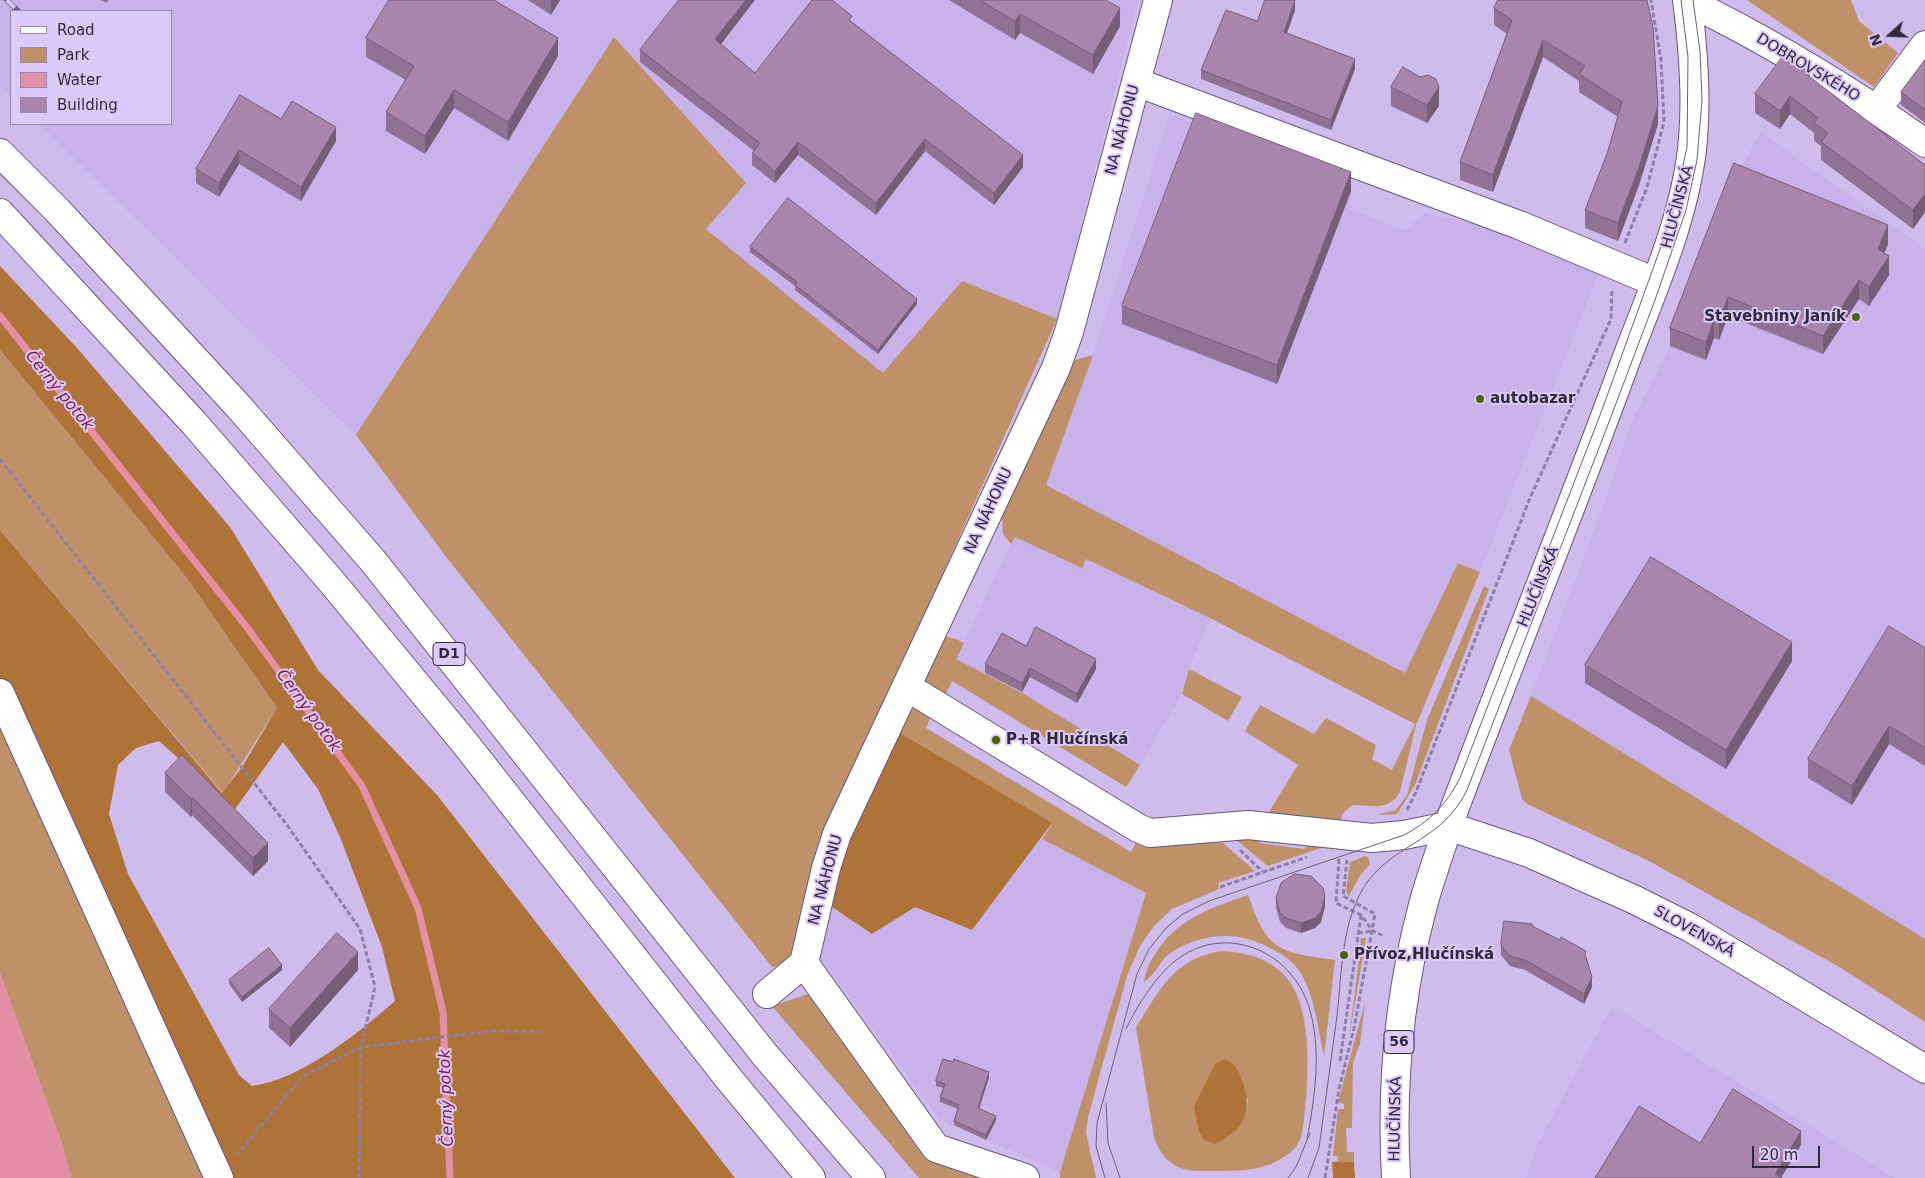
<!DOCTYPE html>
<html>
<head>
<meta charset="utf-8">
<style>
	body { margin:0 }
	#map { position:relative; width:1925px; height:1178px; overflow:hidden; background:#cfbcec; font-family:"DejaVu Sans",sans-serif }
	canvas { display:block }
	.legend { position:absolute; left:10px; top:10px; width:162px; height:115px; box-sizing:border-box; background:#dcc9fa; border:1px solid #9789ae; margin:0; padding:6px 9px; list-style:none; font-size:15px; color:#30293b }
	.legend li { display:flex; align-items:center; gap:10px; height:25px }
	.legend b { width:25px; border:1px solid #9789ae }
	.north { position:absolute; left:1865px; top:10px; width:50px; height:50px; -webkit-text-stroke:4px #dcc9fa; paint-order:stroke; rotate:250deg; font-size:14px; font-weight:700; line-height:20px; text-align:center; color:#30293b }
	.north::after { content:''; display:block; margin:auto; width:18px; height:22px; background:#30293b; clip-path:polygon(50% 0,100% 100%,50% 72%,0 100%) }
	.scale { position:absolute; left:1752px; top:1146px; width:68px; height:22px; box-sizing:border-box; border:2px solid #30293b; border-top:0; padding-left:6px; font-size:15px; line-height:18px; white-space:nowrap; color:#30293b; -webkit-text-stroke:4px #dcc9fa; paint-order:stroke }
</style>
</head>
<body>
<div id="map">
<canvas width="1925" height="1178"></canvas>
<ul class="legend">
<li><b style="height:6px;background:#fff"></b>Road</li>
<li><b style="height:14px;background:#be9169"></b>Park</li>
<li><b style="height:14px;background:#e58fa6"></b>Water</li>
<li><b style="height:14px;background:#a885ac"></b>Building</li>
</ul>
<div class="north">N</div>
<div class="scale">20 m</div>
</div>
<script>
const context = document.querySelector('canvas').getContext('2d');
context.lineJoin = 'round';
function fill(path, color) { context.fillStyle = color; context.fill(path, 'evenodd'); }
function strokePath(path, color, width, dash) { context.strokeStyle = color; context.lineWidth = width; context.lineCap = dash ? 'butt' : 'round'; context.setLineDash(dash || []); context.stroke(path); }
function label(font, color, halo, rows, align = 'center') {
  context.font = font + ' "DejaVu Sans",sans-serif'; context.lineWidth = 4; context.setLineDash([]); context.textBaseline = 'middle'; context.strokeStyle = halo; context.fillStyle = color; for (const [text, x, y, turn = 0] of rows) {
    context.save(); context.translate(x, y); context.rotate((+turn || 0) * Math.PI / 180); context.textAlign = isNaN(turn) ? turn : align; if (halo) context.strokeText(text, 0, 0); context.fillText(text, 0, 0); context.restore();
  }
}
fill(new Path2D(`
	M0,0H1138L1057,319L962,281L883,374L706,229L746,183L614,37L356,435L39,124H171V11H11V96L0,85Z
	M1170,113L1351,191V209L1395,227L1406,230L1424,213L1479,225L1599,273L1480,572L1458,563L1405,673L1046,485L1093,355Z
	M1760,132L1925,249V939L1531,696L1600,515L1633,419L1670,346L1734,182Z
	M1014,537L1081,567L1086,559L1210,618L1189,669L1182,694L1140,765L1022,693L956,659Z
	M1042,839L1146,893L1060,1172L940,1120L816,952L832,907L872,934L914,907L972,930Z
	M1612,1006L1895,1178H1526L1537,1145Z`), '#c8b2e9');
fill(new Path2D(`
	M1747,0H1851L1859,21L1898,53L1874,87Z
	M614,37L746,183L706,229L883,373L962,281L1057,319L818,852L799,933L786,964L772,967L447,558L356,435Z
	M0,350L186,577L277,708L223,793L0,530Z
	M1093,355L1046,485L1405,673L1458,563L1480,572L1416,725L1400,792C1388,812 1372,805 1353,805L1343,813L1340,822L1267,815L1298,765L1245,731L1260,705L1314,734L1326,718L1376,745L1372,759L1392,770L1415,724L1210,618L1086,559L1082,568L1015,537L1011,544L1003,534L1002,517L1061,380L1072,361Z
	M1484,586L1489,589L1415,785L1397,814L1375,815L1396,810L1407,795L1427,720Z
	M944,636L956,639L964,643L956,659L1022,693L1140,765L1126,787L952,681L945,696L926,684L923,680Z
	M1189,669L1242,697L1228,721L1182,694Z
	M0,694L219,1178H71L63,1147L0,973Z
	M1531,696L1925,939V1022L1841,968L1649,861L1527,804L1522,799L1509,750Z
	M914,704L932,714L926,728L1131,852L1138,839L1214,835L1255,871L1218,883L1219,889L1172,909L1154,926L1140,946L1127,976L1088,1117L1086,1133L1096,1178H1060V1172L1146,893L1042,839L1052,824L895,730L902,715Z
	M1256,833L1260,843L1304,849L1312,842L1324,847L1268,866L1229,834Z
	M1365,856L1368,857L1370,864L1359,877L1349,896L1346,892L1350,862Z
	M1248,895C1267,951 1278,952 1335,960L1324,1056C1318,1029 1315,996 1300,972C1292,960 1282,954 1270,948C1238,930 1203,933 1172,952C1160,959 1155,976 1144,982C1145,971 1151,960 1157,951C1179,918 1213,907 1248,895Z
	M1361,938H1366L1349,1038L1360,951Z
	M1221,951C1246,952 1269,958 1286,977C1312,1006 1309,1073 1305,1109C1303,1124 1304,1141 1292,1151C1267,1172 1240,1171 1209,1171C1181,1172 1164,1166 1154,1137L1136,1027C1160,990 1173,959 1221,951ZM1248,1097C1248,1120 1235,1135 1215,1144Z
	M808,994L921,1150L993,1178H919L772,1006Z
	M1365,1002L1360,1044L1353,1062L1352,1128H1346L1347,1152H1354V1162H1332L1338,1161V1156H1333L1338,1109H1344V1104L1338,1102Z`), '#be9169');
fill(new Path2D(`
	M0,266L78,349L230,527L318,670L437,795L735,1178H219L0,694V530L222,793L242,767L277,708L186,577L0,350ZM159,741L235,809L283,742L318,789L340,837L382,947L395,1001C357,1034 302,1079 252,1086L239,1075L128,874L109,814L118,765L136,748Z
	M895,730L1052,823L972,930L915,907L872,934L832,907L836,868Z
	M1225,1059C1237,1064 1239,1072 1243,1083C1253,1113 1243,1131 1215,1144L1204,1140L1199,1132L1194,1107L1215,1064Z
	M1332,1162H1354L1355,1178H1333Z`), '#b07337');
fill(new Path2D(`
	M0,973L63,1147L71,1178H0Z`), '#e58fa6');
strokePath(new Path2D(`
	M0,316L246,626L362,786L418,908L443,1012L450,1178`), '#e58fa6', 7);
const minor = new Path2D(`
	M1687,1C1771,42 1848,89 1925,143
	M1136,82L1519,225L1655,282
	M1877,109L1925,45
	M907,687L1138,828L1150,833L1248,825L1372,838L1404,835L1448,826L1529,853L1633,899L1691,928L1925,1069
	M0,693L219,1178
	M1448,826C1506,670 1569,516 1626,360C1652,291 1687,214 1693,139C1697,92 1693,46 1687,0
	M804,963L936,1148L1025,1178
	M767,994L804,963L826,868L837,834L1056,368L1069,332L1158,0`);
const major = new Path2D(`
	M1396,1178C1391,1089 1399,996 1422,909C1429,881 1440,853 1448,826`);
const highway = new Path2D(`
	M0,153L57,210L239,407L373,561L765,1055L871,1178
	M0,213L193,422L331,581L464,742L729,1079L811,1178`);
strokePath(minor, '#675680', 30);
strokePath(major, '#675680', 30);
strokePath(highway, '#675680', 30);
strokePath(new Path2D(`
	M1625,243L1647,187L1664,122L1661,60L1651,0
	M0,459L287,825L360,929L375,987L361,1047L302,1077L237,1155
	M1407,810L1416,792L1530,498L1611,319L1612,289
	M1240,850L1263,872
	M1339,859L1336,903L1361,915L1373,931L1382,935
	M1220,887L1307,857
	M1358,933L1373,931
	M1340,1061L1361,915
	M359,1178L361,1047L491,1031L543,1032
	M1325,1178L1339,1089L1354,1028L1375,914L1343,896L1347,860`), '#8e80a4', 3, [5, 2.5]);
strokePath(minor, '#fff', 28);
strokePath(major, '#fff', 28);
strokePath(highway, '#fff', 28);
strokePath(new Path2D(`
	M1126,1029C1137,1006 1155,977 1175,961C1224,922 1291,950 1309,1007C1322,1049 1315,1097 1307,1139
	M1106,1103L1108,1143L1120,1178
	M1105,1178L1096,1146L1097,1123L1137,974L1149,949L1167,927L1183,914L1209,901L1404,835C1429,822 1447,804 1460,778L1602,410L1672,216L1687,147L1688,57L1681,0
	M1288,1178L1296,1167L1310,1133
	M1308,1178L1319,1148C1325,1104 1331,1060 1337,1016C1342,973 1341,918 1368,881C1398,842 1442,841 1467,790L1609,422L1655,300L1686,210L1697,160L1702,100L1700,51L1693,0`), '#6b5f7c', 1);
const rail = new Path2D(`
	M7,0L18,11`);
strokePath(rail, '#6b5f7c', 5.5);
strokePath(rail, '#dcc9fa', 4, [11]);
fill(new Path2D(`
	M100,0H108L107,3Z
	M528,0H560L551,15Z
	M949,0H1106L1120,26L1093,74L1020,33L1015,40Z
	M1647,0L1658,124L1639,185L1618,241L1585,228V210L1607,154L1618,117L1579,92V81L1543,57L1493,192L1460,180V162L1507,34L1494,25V8Z
	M1295,10L1287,33L1355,69L1331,130L1201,79V70L1257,21Z
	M852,22L1023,167L994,205L925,151L876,215L798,155L775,183L752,165V153L754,151L640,62V50L721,44L755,73Z
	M366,38L558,56L508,141L454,108L425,154L386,131V112L406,80L366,57Z
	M1925,60V123L1901,105V92Z
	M1810,77L1925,165V212L1913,229L1821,160V146L1814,141V133L1790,114L1780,129L1755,113V94Z
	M1391,87L1439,106L1427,123L1391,106Z
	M281,119L336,141L301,201L239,164L219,197L196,183V169Z
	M1734,163L1888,244L1884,253L1889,275L1869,306L1859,299L1823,354L1728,316L1719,340L1714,338L1706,360L1670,346V328Z
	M1351,191L1277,384L1122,324V306Z
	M750,247L917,304L878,354L795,290V286L750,252Z
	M1026,646L1096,669L1077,703L1030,677L1022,692L985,673V664Z
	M1925,648V766L1889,744L1852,805L1808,778V759Z
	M1792,661L1726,769L1585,683V665Z
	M165,773L268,861L253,876L192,815L191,817L165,792Z
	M1276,898L1325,906L1321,922L1315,928L1301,933L1286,928L1280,922L1276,907Z
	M1532,926L1586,959L1592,987L1584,1004L1525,970L1510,966L1501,955V945Z
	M282,970L242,1002L229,984V980Z
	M358,970L290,1047L269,1028V1009Z
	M989,1077L979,1108L996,1120L986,1140L954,1125V1121L958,1109L940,1102V1097L944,1088L936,1086V1081Z`), '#907294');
fill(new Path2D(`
	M551,0H560L551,15Z
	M746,0H755L715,52V39Z
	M1295,0V10L1284,41V32Z
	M1120,8V26L1093,74V55Z
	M1020,14V33L1015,40V21Z
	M558,38V56L508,141V122Z
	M1543,40V57L1493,192V175Z
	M1355,59V69L1331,130V120Z
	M1810,69V87L1806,74Z
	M1439,87V106L1427,123V105Z
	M454,90V108L425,154V136Z
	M1790,96V114L1780,129V111Z
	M1658,106V124L1639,185L1618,241V223Z
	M336,127V141L301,201V187Z
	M925,139V151L876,215V203Z
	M798,142V155L775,183V171Z
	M239,150V164L219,197V183Z
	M1023,155V167L994,205V193Z
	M1351,172V191L1277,384V365Z
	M1925,194V212L1913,229V210Z
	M1888,225V244L1878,268V249Z
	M1889,256V275L1869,306V287Z
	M1859,280V299L1823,354V336Z
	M1728,297V316L1719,340V321Z
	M917,299V304L878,354V350Z
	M1714,320V338L1706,360V342Z
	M1792,642V661L1726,769V750Z
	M1096,659V669L1077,703V694Z
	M1030,668V677L1022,692V683Z
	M1889,726V744L1852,805V786Z
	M192,797V815L191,817V799Z
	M268,843V861L253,876V858Z
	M1325,896V906L1321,922L1315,928L1301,933V923Z
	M358,952V970L290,1047V1028Z
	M282,965V970L242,1002V997Z
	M1592,977V987L1584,1004V994Z
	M989,1072V1077L978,1112V1108Z
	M996,1116V1120L986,1140V1135Z
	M1801,1131V1145L1781,1178L1775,1174Z`), '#765d78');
const building = new Path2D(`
	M389,0H494L558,38L508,122L454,90L425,136L386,112L414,66L366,38Z
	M679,0H746L715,39L755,73L812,0H832L852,16L849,20L1023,155L994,193L925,139L876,203L798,142L775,171L752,153L760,143L640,50Z
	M980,0H1106L1120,8L1093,55L1020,14L1015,21Z
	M1265,0H1295L1284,32L1355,59L1331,120L1201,70L1226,10L1257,21Z
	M1498,0H1647L1653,27L1658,106L1639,167L1618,223L1585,210L1607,154L1622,102L1579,74L1585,66L1543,40L1493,175L1460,162L1512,20L1494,8Z
	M1783,56L1810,69L1806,74L1925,165V194L1913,210L1821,142L1828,133L1814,123L1818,118L1790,96L1780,111L1755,94Z
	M1925,60V110L1901,92Z
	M1403,67L1420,77L1428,75L1436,79L1439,87L1427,105L1391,87Z
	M240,95L281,119L292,101L336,127L301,187L239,150L219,183L196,169Z
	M1196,113L1351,172L1277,365L1122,306Z
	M1734,163L1888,225L1878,249L1889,256L1869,287L1859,280L1823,336L1728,297L1719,321L1714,320L1706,342L1670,328Z
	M788,198L917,299L878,350L795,285L797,282L750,247Z
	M1651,557L1792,642L1726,750L1585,665Z
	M1889,626L1925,648V748L1889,726L1852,786L1808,759Z
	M1036,627L1096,659L1077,694L1030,668L1022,683L985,664L1002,633L1026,646Z
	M182,755L268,843L253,858L192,797L191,799L165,773Z
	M1295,874L1311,876L1323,888L1325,896L1321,912L1315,918L1301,923L1286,918L1280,913L1276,898L1281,883Z
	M1504,921L1532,924V926L1560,940L1561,937L1586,951L1585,954L1592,977L1584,994L1525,960L1510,956L1501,945Z
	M337,933L358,952L290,1028L269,1009Z
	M269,948L282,965L242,997L229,980Z
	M943,1059L953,1062L954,1059L989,1072L978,1108L996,1116L986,1135L954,1121L959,1105L940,1097L945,1084L936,1081Z
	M1733,1089L1801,1131L1775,1174L1782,1178H1595L1639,1106L1700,1143Z`);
fill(building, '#a885ac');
strokePath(building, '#765d78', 1);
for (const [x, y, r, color] of [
	[1856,317,5,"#4c6109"],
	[1480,399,5,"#4c6109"],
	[996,740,5,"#4c6109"],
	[1344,955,5,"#4c6109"]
]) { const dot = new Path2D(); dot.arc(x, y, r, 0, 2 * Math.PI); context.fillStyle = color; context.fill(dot); strokePath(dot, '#dcc9fa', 2); }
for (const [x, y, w] of [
	[449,654,32],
	[1399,1042,30]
]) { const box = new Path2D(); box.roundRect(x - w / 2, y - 11.5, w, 23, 4); context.fillStyle = '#dcc9fa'; context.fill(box); strokePath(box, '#30293b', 1); }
label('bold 14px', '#30293b', null, [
	["D1",449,654],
	["56",1399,1042]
]);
label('15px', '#30293b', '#dcc9fa', [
	["DOBROVSKÉHO",1808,68,31],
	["NA NÁHONU",1123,130,-75],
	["HLUČÍNSKÁ",1678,207,-75],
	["NA NÁHONU",989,511,-65],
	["HLUČÍNSKÁ",1539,587,-68],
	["NA NÁHONU",826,880,-75],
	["SLOVENSKÁ",1694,932,29],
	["HLUČÍNSKÁ",1396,1119,-89]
]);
label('bold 15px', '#30293b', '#dcc9fa', [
	["Stavebniny Janík",1846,317,"right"],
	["autobazar",1490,399],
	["P+R Hlučínská",1006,740],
	["Přívoz,Hlučínská",1354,955]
], 'left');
label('italic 16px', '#801b41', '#dcc9fa', [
	["Černý potok",59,391,51],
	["Černý potok",308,711,54],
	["Černý potok",447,1098,-92]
]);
</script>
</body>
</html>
